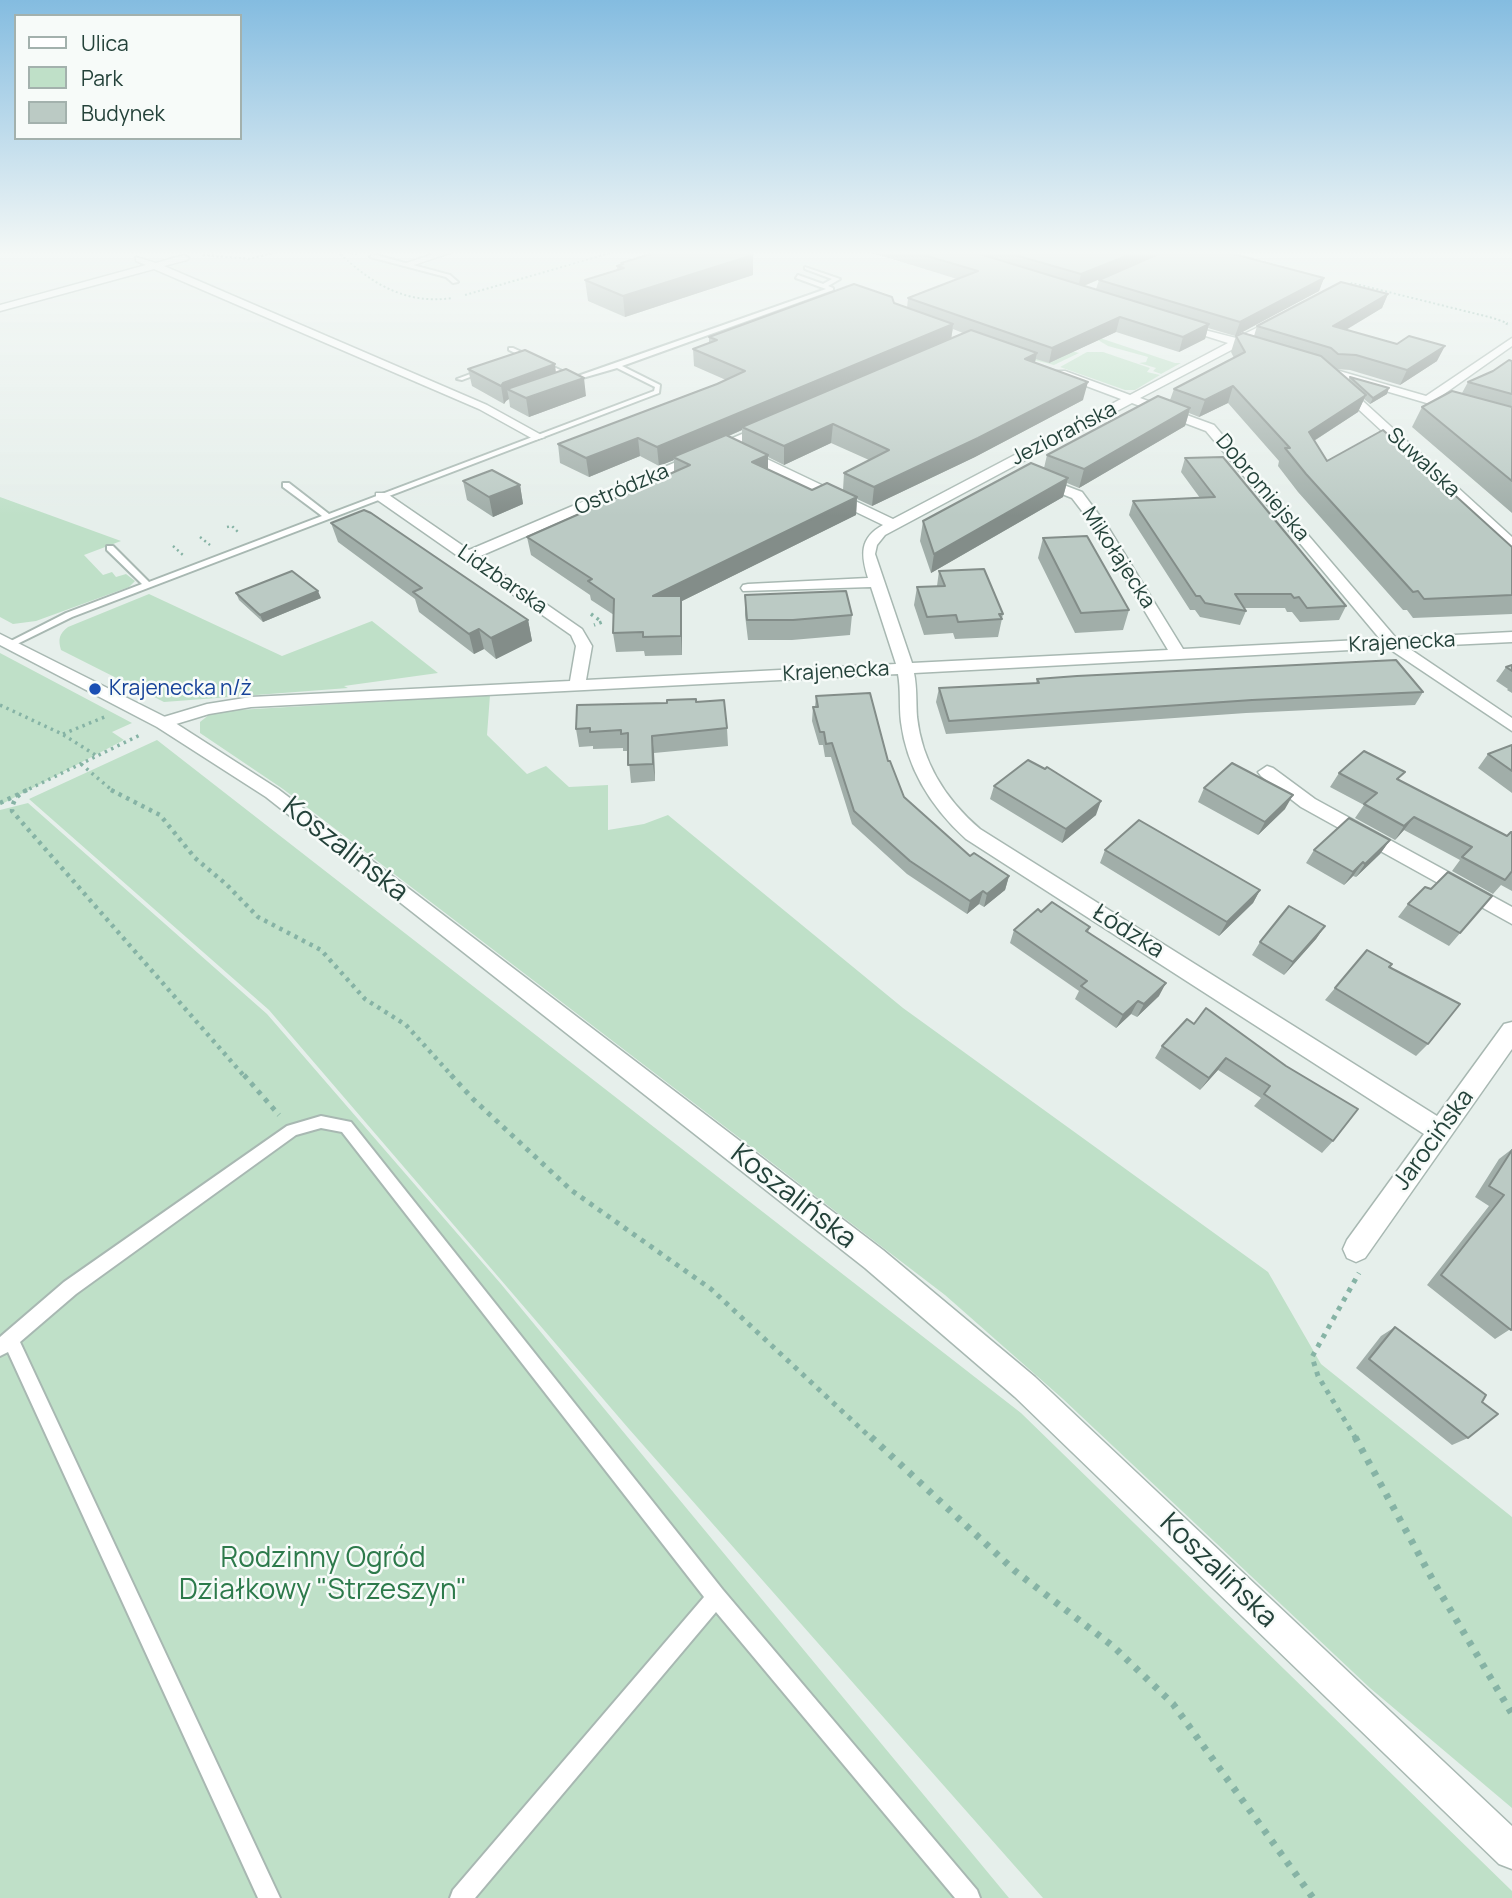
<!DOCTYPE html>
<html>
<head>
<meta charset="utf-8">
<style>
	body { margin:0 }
	#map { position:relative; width:1512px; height:1898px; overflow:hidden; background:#e6efeb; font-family:Manrope,sans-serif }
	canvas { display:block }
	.legend { position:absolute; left:14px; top:14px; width:228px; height:126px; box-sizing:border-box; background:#f7fbf9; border:2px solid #a3b1ad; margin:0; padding:9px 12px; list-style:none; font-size:21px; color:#24423a }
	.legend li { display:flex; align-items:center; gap:14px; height:35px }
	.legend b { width:35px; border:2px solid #a3b1ad }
</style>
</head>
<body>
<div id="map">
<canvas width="1512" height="1898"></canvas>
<ul class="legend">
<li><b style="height:9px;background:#fff"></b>Ulica</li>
<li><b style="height:19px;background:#bfe0c8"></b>Park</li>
<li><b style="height:19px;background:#bbcac4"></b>Budynek</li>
</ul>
</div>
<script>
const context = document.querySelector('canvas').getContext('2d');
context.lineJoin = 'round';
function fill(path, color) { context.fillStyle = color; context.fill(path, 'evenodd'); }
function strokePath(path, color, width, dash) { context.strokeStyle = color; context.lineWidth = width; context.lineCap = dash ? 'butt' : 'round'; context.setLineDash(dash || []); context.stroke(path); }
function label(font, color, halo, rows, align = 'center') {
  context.font = font + ' Manrope,sans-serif'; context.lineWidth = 5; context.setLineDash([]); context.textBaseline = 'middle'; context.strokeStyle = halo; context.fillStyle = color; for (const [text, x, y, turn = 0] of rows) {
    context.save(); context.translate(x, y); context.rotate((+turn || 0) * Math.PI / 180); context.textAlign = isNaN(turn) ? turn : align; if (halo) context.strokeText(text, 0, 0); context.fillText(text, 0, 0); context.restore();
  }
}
fill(new Path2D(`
	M1085,333L1175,363H1181L1161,374L1153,371L1156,368L1139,363L1146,362L1148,357L1108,346L1098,340L1071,351L1079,353L1054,365L1030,359Z
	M1087,352H1103L1150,368L1147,372L1160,375L1135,390H1125L1060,367Z
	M0,497L121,541L84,555L103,575L112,572L116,577L126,574L135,581L129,587L36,621L13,624L0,617Z
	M149,594L282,656L372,621L438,673L344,686L348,688L164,702L61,650C58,639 59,634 68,627Z
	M0,653L132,723L112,732L124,740L0,805Z
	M490,695L487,735L527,774L546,766L569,787L608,785V830L644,824L668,815L903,1008L1268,1272L1321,1364L1512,1517V1808L1370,1688L1063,1399L945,1295L283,789L200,733V722L210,714L221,711Z
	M157,740L1021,1413L1512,1891V1898H1043L629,1429L269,1010L29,799Z
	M28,803L267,1014L501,1284L1009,1898H0V810Z`), '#bfe0c8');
const service = new Path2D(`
	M372,254L450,275L458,282L453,283L446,277L370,257Z
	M805,267L840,279L828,286L833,288V290L622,366L660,385L659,393L72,617L13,646H7L5,644L66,613L142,584L107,550V546H113L149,582L322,516L283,487V483H289L329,514L654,391L655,387L617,368L565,383V381L569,379L509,350V348H513L575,377L826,289L796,278L798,275L823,284L832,279L805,269Z
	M481,370L486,371L462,380L457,379Z
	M321,1116L351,1122L723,1590L977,1890L980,1898H955L716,1612L475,1898H450L453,1890L704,1597L342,1132L321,1128L296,1135L76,1294L20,1342L280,1898H258L8,1352L0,1356V1337L64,1282L287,1126Z`);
const minor = new Path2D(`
	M443,251H455L411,266L403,264Z
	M184,255L189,258L187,260L164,266L487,405L545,437L535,440L479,409L154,269L0,311V305L146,265L136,261V257L156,263Z
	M1279,317L1283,318V322L1247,341L1248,346H1239L1140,398L1214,425L1396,638L1512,632V642L1407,647L1512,718V731L1388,648L914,673C917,687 916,702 917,717C922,762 946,800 980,829L1437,1116L1504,1024L1512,1022V1049L1365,1258L1356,1262L1347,1258L1343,1249L1347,1240L1424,1134L966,839C932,808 907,769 901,722C899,706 901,690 898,674L251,707L209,714L163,728L154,723L157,719L207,704L251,697L570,681L576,646L571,635L376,499V493H386L469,550L768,423L772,424V430L478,557L582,629L592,646L586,680L896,664L871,587L743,591L741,588L743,585L748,584L868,578C861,555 859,538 883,525L740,456V450H748L893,519L1121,399L1057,375V371H1065L1130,395L1228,343L1177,327V323L1236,338ZM1132,403L1206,431L1380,639L1183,649L1108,527L1082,492L1040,476L1035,477V483L1072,498L1095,528L1168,650L912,663L875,554L877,545L885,535Z
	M1512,338V346L1437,399L1512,420V428L1348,380L1342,382L1512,537V548L1507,547L1328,381L1336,377L1330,373L1336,370L1426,396Z
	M1267,766L1273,768L1315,799L1512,907V924L1301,807L1261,776L1258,772Z`);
const tertiary = new Path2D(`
	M0,634L169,719L278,789L883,1250L1035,1377L1512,1826V1869L1499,1864L1015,1397L865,1268L266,797L157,727L0,645Z`);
strokePath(service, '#a8b8b2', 4);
strokePath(minor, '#a8b8b2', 3);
strokePath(tertiary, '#a8b8b2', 3);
strokePath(new Path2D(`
	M337,251C371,283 404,305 453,298
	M342,251L357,254
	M203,255L250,259L281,251
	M1347,287L1352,283L1493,318L1507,323L1506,326
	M465,295L617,251`), '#86b3a5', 2, [2, 2.5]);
strokePath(new Path2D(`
	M227,527L232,526L238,532
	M200,537L210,545
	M173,546L183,555`), '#86b3a5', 2.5, [2, 3.5]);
strokePath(new Path2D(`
	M591,614L602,622L594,625
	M0,705L62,734L97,756
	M63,734L107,716
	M81,764L114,792
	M23,792L140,735`), '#86b3a5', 3.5, [2.5, 4.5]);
strokePath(new Path2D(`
	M27,790C18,794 12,801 12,811L245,1077
	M111,790L160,815L195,858L226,884L258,917L321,950L365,999L406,1025L453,1077
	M0,803L19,794`), '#86b3a5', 4.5, [3.5, 5]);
strokePath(new Path2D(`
	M244,1075L279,1115
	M451,1075L473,1099L571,1190L711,1289L872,1439
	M1356,1439L1318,1376L1312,1357L1359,1273`), '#86b3a5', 5, [4.5, 6]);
strokePath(new Path2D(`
	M871,1437L1015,1571L1114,1647L1173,1704L1313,1898
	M1355,1437L1435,1584L1512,1714`), '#86b3a5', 7, [5, 8]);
fill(service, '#fff');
fill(minor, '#fff');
fill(tertiary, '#fff');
fill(new Path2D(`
	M650,251H741L753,275L625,317L588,301L585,280L617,270V266L621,264V263L650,254Z
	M866,251H1232L1231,253L1324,278L1319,291L1235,336L1208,328L1205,339L1179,352L1116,332L1049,363L1036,359L1035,362L1083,400L975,457L872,506L857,499L856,515L682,601V655L645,656L644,651L616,652L613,633L614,615L591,600L590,595L531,555L527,537L674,472V460L659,466L640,456L589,477L560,463L558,444L726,380L694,366L693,349L709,343V337L894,303L907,308L908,298L957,279ZM1114,273L1099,280L1096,289L1084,286ZM953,329L963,333L951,338ZM742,430V442L729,436ZM831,443L869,460L844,473L843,490H812L768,470V457L784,465Z
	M1388,294L1382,308L1346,330L1437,361L1400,385L1350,370L1336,369L1348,380L1350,377L1387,394L1370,404L1364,399L1358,412L1314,441L1327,461L1512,547V614L1413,618L1407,610H1403L1298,492L1278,466L1279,461L1228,403L1199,417L1189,413L1185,426L1079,488L1067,483L1063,497L931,573L920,541L923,521L1044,468L1047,455L1170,400L1174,389L1234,358L1231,352L1236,336H1254L1257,326Z
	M1512,361V513L1412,427L1422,407L1462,393L1468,382L1493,371Z
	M468,369L556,373L586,396L529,417L510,407L509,399L506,401L504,404L472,386Z
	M1185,458L1346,606L1339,620L1300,622L1292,612H1287L1285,608H1245L1246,611L1240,625L1200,617L1195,610H1190L1129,515L1133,501L1200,498L1181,472Z
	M463,481L520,485L523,504L493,517L467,500Z
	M331,523L528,620L532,641L496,659L484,649L474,654L419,612L415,599L338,542Z
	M1043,538L1129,610L1123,630L1075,633L1038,558Z
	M939,571L1003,614L998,637L955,639L953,633L924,635L914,605L917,587L937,586Z
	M236,593L321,598L263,622L239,600Z
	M745,595L852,615L850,635L792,640H748L745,615Z
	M1512,665V693L1507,690L1508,689L1496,681L1506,667Z
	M1037,679L1423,692L1415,705L1246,713L946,734L936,702L939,688L1036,683Z
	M816,696L888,761L904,797L970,856L1009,876L1005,890L984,907L979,904L967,914L907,874L852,824L831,757H825L823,745H819L812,721L813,707H815Z
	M696,702L727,728L728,746L654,753L655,781L631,783L628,751H623V748L593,749V746L579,747L576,729Z
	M1512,745V793L1478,768L1488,754Z
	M1339,773L1399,780L1507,836L1512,832V891L1501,885L1493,894L1452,871L1460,860L1404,830L1395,840L1355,818L1364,805L1330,787Z
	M994,786L1096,815L1062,843L990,799Z
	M1204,788L1285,809L1258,835L1198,802Z
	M1390,840L1380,854L1356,877L1353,876L1344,885L1306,863L1314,850Z
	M1105,850L1260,890L1253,903L1219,936L1100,863Z
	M1431,889L1492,896L1449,946L1398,917L1408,904Z
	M1041,912L1090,927L1088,932L1159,996L1137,1017L1131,1014L1116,1028L1075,999L1079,991L1010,943L1014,930Z
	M1325,926L1316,939L1284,975L1252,955L1260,942Z
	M1389,967L1428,1044L1416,1056L1325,1000L1335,988Z
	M1206,1008L1333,1141L1322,1153L1254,1106L1261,1098L1218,1070L1200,1090L1155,1058L1162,1046L1194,1024Z
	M1512,1149V1328L1495,1339L1427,1285L1489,1206L1475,1197L1499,1159Z
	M1395,1327L1468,1438L1452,1445L1356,1368L1381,1336Z`), '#a1aea9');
fill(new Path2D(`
	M1139,251H1167L1078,288L1081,274Z
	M753,255V275L625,317L623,296Z
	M1324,278L1319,291L1235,336L1240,322Z
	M1388,294L1382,308L1327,341L1333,326Z
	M1120,317L1116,332L1049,363L1052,348Z
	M953,324L951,341L742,427V430L677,458L673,457L674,460L659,466L657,447Z
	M1209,324L1205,339L1179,352L1183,337Z
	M1445,346L1437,361L1400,385L1407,370Z
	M1037,353L1033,370L1025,359Z
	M555,364L557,382L507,389L509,399L506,401L504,404L501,386L503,383Z
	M584,378L586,396L529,417L526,398Z
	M1088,382L1083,400L975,457L872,506L874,487Z
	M1233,386L1228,403L1199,417L1205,400Z
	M1389,388L1387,394L1370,404L1373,398Z
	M1366,395L1358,412L1301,449L1309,432Z
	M1190,408L1185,426L1079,488L1084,469Z
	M833,424L831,443L784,465V446Z
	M638,438L640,456L589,477L586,458Z
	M768,455V472L752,462Z
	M1068,478L1063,497L931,573L934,554Z
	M520,485L523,504L493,517L489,497Z
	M857,497L856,515L682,601V655L681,636L653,596Z
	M318,591L321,598L263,622L260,615Z
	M528,620L532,641L496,659L491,638Z
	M479,629L484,649L474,654L469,634Z
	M652,736L654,753L655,781L653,764Z
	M1293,795L1285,809L1258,835L1265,822Z
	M1101,801L1096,815L1062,843L1066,829Z
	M1414,817L1404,830L1395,840L1404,826Z
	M1390,840L1380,854L1356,877L1365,864Z
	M1363,862L1353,876L1344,885L1353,872Z
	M1009,876L1005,890L984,907L987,894Z
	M1260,890L1253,903L1219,936L1227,922Z
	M983,891L979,904L967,914L970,901Z
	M1325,926L1316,939L1284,975L1293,962Z
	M1166,983L1159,996L1137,1017L1144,1004Z
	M1138,1001L1131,1014L1116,1028L1123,1015Z
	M1226,1058L1218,1070L1200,1090L1209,1078Z`), '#838d89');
const building = new Path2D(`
	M660,251H741L753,255L623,296L585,280L624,268L617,266L623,264L621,263L661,251Z
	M910,251H970L1209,324L1183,337L1120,317L1052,348L908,298L978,271Z
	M1001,251H1139L1081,274Z
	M1165,251H1228L1226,252L1324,278L1240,322L1099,280Z
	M1341,282L1388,294L1333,326L1397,344L1409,336L1445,346L1407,370L1356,355L1338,354L1331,348L1257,326Z
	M854,284L892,297L894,303L953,324L657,447L638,438L586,458L558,444L717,384L745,371L693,349L717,340L709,337Z
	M971,330L1037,353L1025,359L1088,382L978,438L874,487L844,473L889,450L833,424L784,446L742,427Z
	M1243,333L1321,356L1366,395L1309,432L1327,461L1383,430L1512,547V595L1424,599L1418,591L1413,592L1306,474L1285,448H1290L1233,386L1205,400L1174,389L1245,352L1236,336Z
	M525,350L555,364L503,383L501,386L468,369Z
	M1509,360L1512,361V394L1468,382L1493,371Z
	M566,369L584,378L526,398L507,389Z
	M1350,377L1389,388L1373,398Z
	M1452,391L1512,407V481L1422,407Z
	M1158,396L1190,408L1084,469L1047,455Z
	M726,435L768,455L752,462L812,490L827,483L857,497L653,596H681V636L643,637V632L613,633L614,599L588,581L592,579L527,537L690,465L673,457Z
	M1223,457L1346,606L1307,608L1299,597L1294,598L1291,594H1235L1246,611L1205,603L1200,596H1196L1133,501L1215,497L1185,458Z
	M1031,463L1068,478L934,554L923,521Z
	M492,470L520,485L489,497L463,481Z
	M364,510L371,513L528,620L491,638L479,629L469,634L413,592L422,588L331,523Z
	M1087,536L1129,610L1081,613L1043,538Z
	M984,569L1003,614H999L1002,619L958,622L956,615L927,617L917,587L945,586L939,571Z
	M292,571L318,591L260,615L236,593Z
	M846,591L852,615L793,620H747L745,595Z
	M1396,660L1423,692L1252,700L949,721L939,688L1039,683L1037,679L1077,676Z
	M1512,665V671L1506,667Z
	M870,693L888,761H890L904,797L970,856L974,853L1009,876L987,894L983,891L970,901L910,861L854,811L832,743L826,744L824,732H820L813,707H818L816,696Z
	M696,699V702L724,700L727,728L652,736L653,764L628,765V733L621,734V730L590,732V728L576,729L577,705L667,703V700Z
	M1512,745V771L1488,754Z
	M1364,751L1405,772L1397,779L1507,836L1511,832H1512V871L1505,880L1462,857L1472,847L1414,817L1404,826L1364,804L1377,793L1339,773Z
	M1028,760L1045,769L1047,767L1101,801L1066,829L994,786Z
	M1232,763L1293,795L1265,822L1204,788Z
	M1349,818L1390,840L1365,864L1363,862L1353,872L1314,850Z
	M1139,820L1260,890L1227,922L1105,850Z
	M1448,872L1492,896L1460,933L1408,904L1425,887L1431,889Z
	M1052,902L1090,927L1086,931L1166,983L1144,1004L1138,1001L1123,1015L1081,986L1087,981L1014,930L1038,909L1041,912Z
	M1289,906L1325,926L1293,962L1260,942Z
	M1367,950L1392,964L1389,967L1460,1004L1428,1044L1335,988Z
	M1206,1008L1286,1066L1358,1109L1333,1141L1264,1094L1270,1086L1226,1058L1209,1078L1162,1046L1187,1019L1194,1024Z
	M1512,1150V1328L1511,1330L1441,1275L1504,1195L1489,1186Z
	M1395,1327L1486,1395L1482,1402L1498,1414L1468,1438L1369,1359Z`);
fill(building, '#bbcac4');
strokePath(building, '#838d89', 2);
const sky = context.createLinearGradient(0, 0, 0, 516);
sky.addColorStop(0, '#84bce0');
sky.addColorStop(0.49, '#f4f8f6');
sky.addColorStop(1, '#f4f8f600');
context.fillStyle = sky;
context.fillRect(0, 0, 1512, 516);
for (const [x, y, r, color] of [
	[95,689,7,"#1a4fb4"]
]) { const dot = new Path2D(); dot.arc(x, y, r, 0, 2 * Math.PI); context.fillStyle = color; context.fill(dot); strokePath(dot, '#f7fbf9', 2.5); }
label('21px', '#24423a', '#f7fbf9', [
	["Jeziorańska",1064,434,-27],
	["Suwalska",1423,463,43],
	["Dobromiejska",1262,488,50],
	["Ostródzka",622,490,-23],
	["Mikołajecka",1118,558,57],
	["Lidzbarska",502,580,35],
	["Krajenecka",1402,643,-3],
	["Krajenecka",836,672,-3]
]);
label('21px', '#164399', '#f7fbf9', [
	["Krajenecka n/ż",109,689]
], 'left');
label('24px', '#24423a', '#f7fbf9', [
	["Łódzka",1128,932,32],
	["Jarocińska",1434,1140,-54]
]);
label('28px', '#24423a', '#f7fbf9', [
	["Koszalińska",345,850,38],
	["Koszalińska",793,1197,38],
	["Koszalińska",1218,1571,44]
]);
label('28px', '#2d7a4b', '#f7fbf9', [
	["Rodzinny Ogród",323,1559],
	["Działkowy \"Strzeszyn\"",323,1591]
]);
</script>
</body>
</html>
